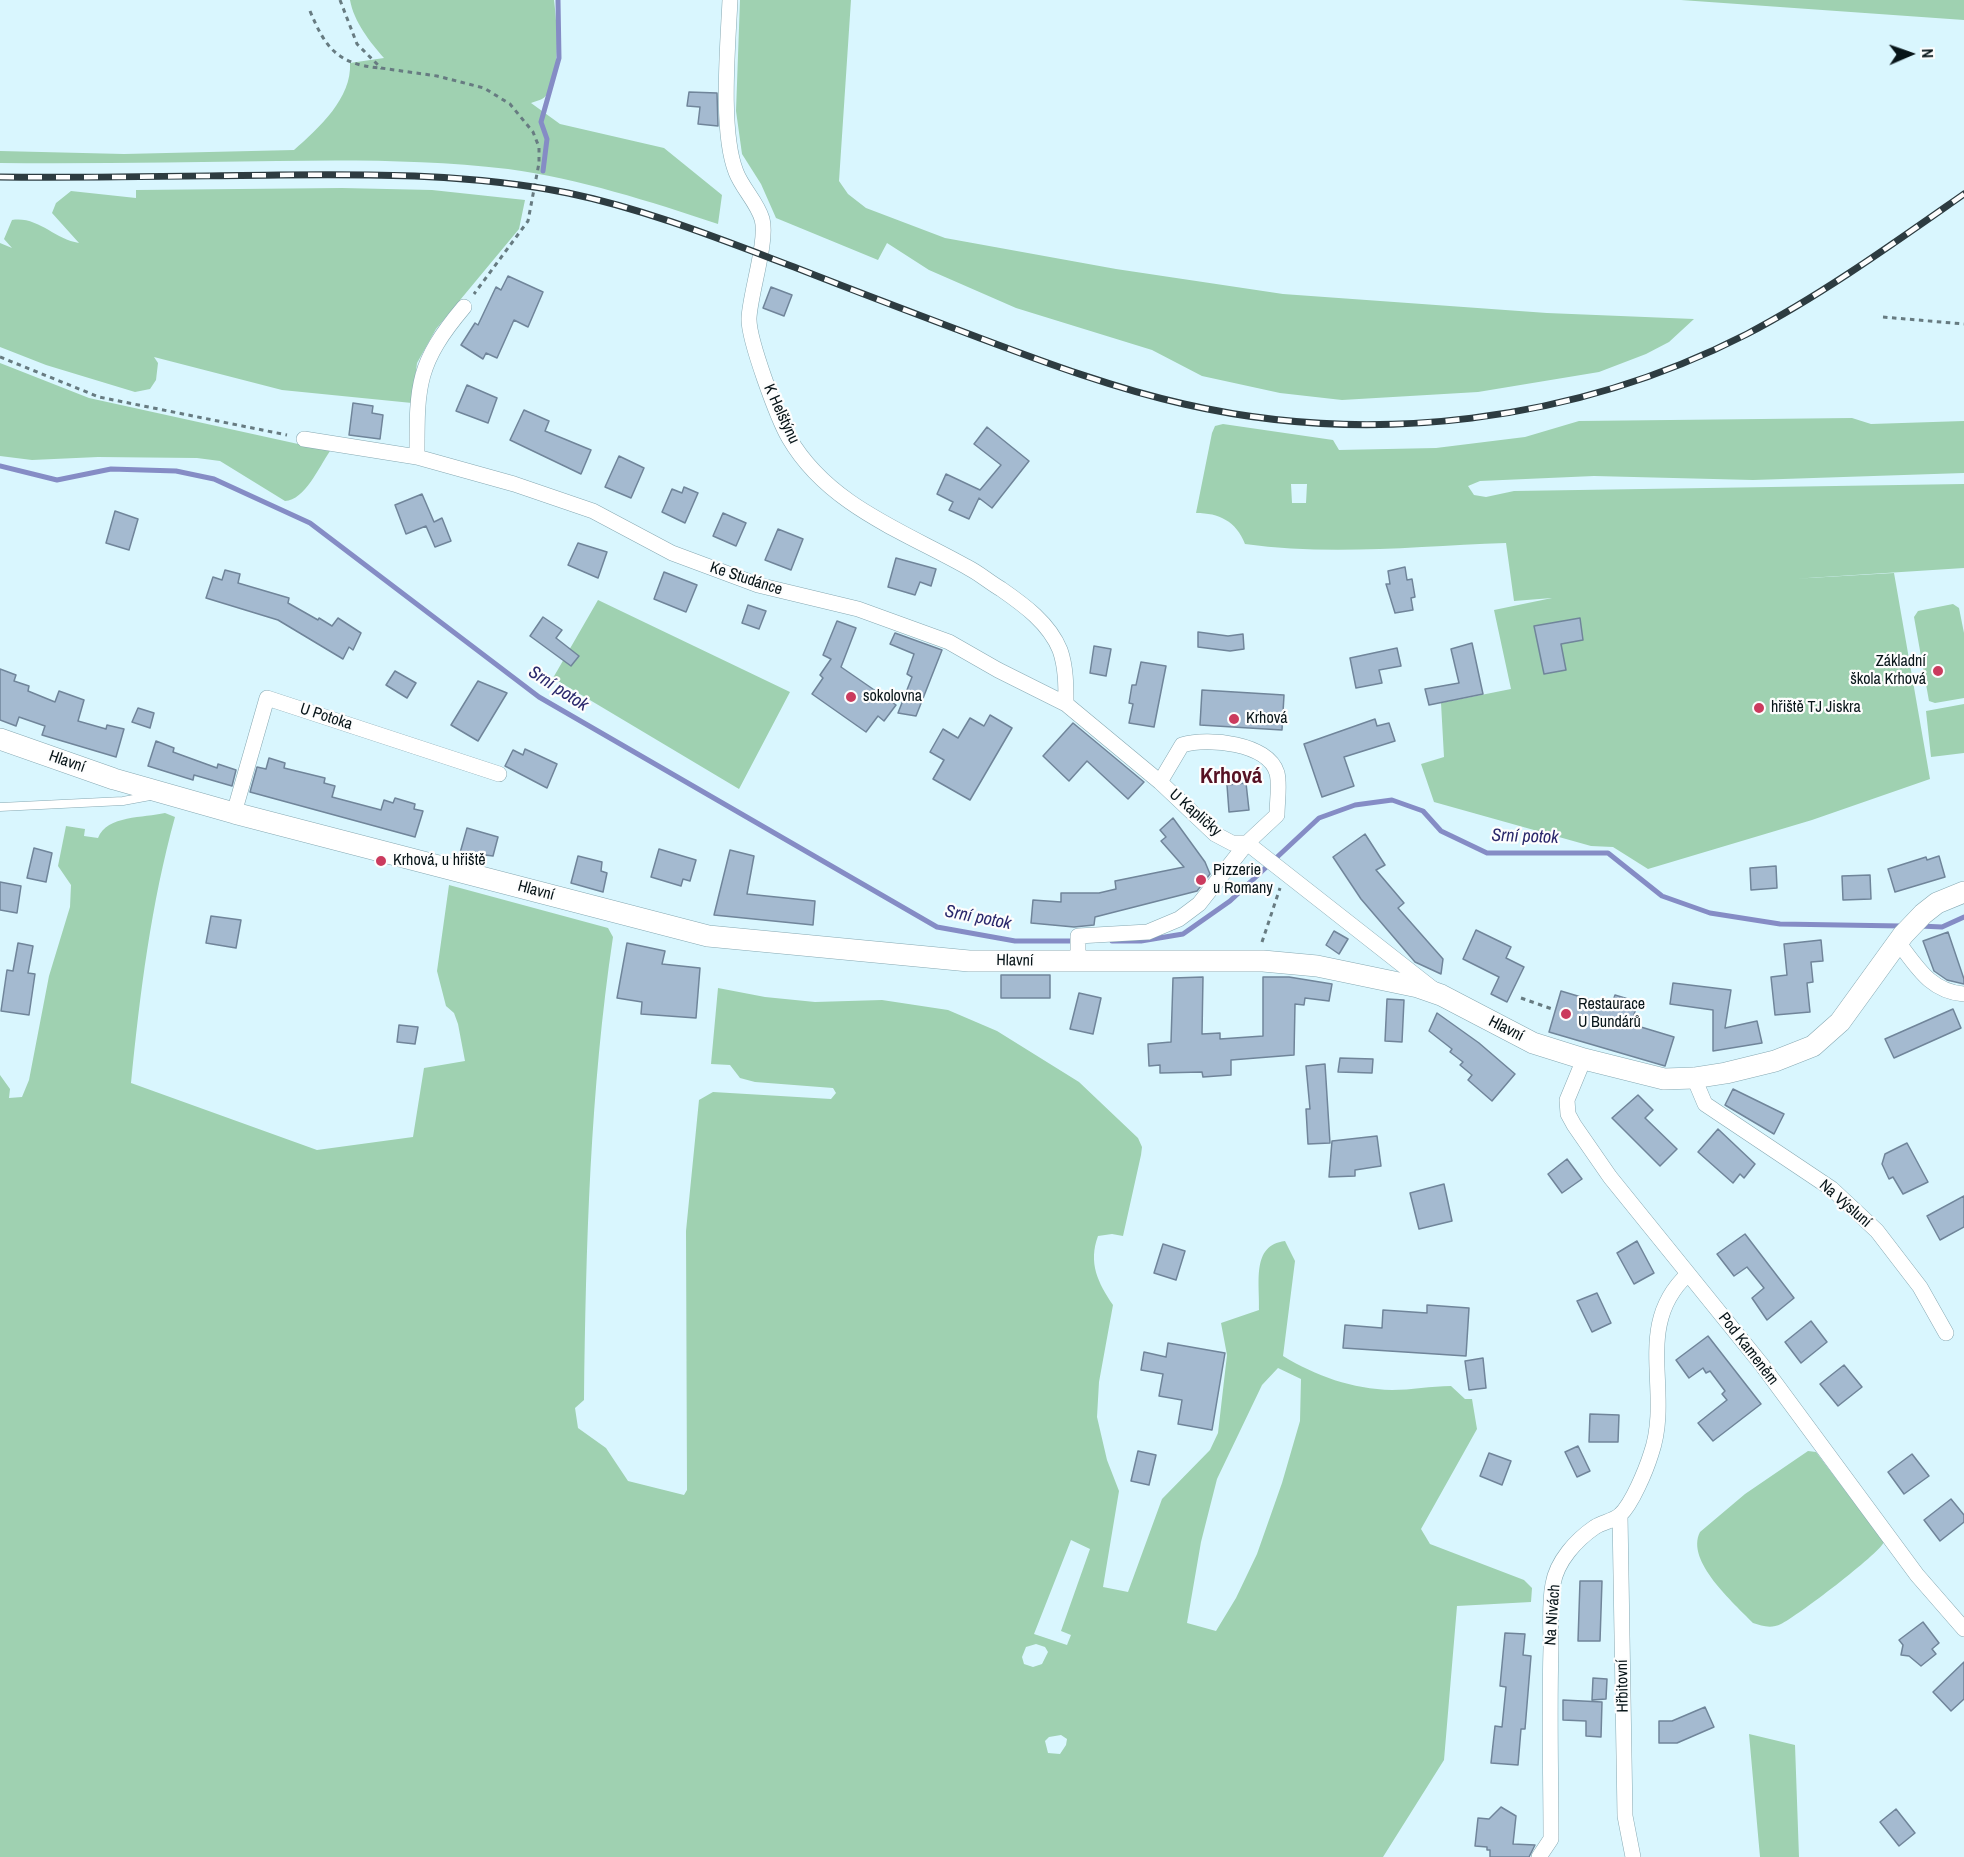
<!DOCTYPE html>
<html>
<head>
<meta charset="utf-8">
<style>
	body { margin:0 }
	#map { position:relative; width:1964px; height:1857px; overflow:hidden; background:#d9f6fe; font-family:"Archivo Narrow",sans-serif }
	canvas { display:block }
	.north { position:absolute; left:1880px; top:24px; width:60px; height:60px; -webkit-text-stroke:4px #fdfdfd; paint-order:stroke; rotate:88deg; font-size:16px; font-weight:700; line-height:24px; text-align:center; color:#081519 }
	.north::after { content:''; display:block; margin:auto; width:21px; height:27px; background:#081519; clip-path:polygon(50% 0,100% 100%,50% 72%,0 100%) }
</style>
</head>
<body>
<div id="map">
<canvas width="1964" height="1857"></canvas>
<div class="north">N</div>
</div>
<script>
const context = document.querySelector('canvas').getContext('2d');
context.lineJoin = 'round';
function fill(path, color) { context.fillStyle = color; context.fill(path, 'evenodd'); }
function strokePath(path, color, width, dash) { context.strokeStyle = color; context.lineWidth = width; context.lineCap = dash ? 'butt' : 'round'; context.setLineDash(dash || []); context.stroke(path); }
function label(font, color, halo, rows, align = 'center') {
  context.font = font + ' "Archivo Narrow",sans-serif'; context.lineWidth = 4.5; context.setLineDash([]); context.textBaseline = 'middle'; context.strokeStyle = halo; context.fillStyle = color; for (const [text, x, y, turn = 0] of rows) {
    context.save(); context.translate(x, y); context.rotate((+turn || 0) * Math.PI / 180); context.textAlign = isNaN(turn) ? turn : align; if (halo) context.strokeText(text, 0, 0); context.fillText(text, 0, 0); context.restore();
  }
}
fill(new Path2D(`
	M350,0H554C557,25 561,73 547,94C544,100 536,101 531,103L560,124L664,148L722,195L718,224C649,201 580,179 508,169C431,160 354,160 277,161C185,162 92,164 0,163V151L124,154L294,150C319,128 352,98 350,63L384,58C370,42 354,22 350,0Z
	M740,0H851L839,181L848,194L866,208L945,238L1116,269L1283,294L1547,313L1694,319L1669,342L1646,354L1599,372L1478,392L1342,400L1280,393L1202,376L1152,350L1016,308L929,270L887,243L878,260L776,218L761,184L742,154L736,111Z
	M1681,0H1964V20Z
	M342,188L432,190L525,200L519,229L436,329L417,363L412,403L282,390L154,357L158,363L156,380L150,389L135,392L46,365L0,347V243L12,248L4,239L12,220C38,216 54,239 79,243L52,213L56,203L71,191L136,198V190Z
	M0,363L89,398L330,451C319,467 305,500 285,501L220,461L197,458L98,457L32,460L0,456Z
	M1852,418L1871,424L1964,421V473L1753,480L1594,476L1480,481L1468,486L1474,495L1486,497L1514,491L1964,484V568L1792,579L1894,573L1930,779L1812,820L1648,869L1613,847L1591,846L1434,802L1421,764L1444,757L1441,703L1511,689L1494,610L1552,598L1514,601L1506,543C1419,546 1331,556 1245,544C1236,521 1219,513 1196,513L1212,433L1215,426L1223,424L1333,440L1339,450L1436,448L1525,437L1579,421ZM1291,484H1307L1306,503H1292Z
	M598,600L790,692L739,789L553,678Z
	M1953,604L1959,608L1964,633V698L1935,703L1929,701L1914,617L1918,611Z
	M1964,704V753L1931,757L1926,711Z
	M165,813L175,817C151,904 140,993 131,1083L317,1150L413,1137L424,1068L465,1061L458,1024L454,1013L446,1006L437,971L449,885L608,928L613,937C590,1091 586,1244 584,1400L575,1408L578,1428L606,1448L628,1481L684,1495L687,1490L686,1231L699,1100L713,1092L831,1099L836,1093L833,1088L755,1082L740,1078L730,1065L711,1064L718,988L765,997L815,1002L882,1000L948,1010L997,1031L1079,1082L1138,1138L1142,1147L1141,1155L1123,1236L1112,1234L1098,1236C1088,1263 1098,1283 1113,1305L1099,1382L1097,1417L1107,1460L1119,1491L1103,1587L1128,1592L1162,1499L1210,1450L1218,1433L1227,1355L1221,1323L1259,1310C1260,1283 1251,1245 1285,1241L1295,1261L1283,1356C1316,1376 1352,1389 1392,1390C1411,1390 1431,1386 1451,1386L1465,1399H1472L1477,1429L1421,1529L1430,1544L1524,1580L1532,1588L1531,1602L1457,1606L1444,1760L1383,1857H0V1075L10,1089L9,1098L22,1097L29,1080L49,976L70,907L71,885L58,866L66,826L85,829L84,836L98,838C107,815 144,818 165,813ZM1278,1368L1301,1379L1300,1421L1282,1483L1257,1554L1236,1598L1216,1631L1187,1623L1201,1542L1217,1479L1262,1385ZM1071,1540L1090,1549L1061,1631L1071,1635L1067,1645L1034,1634ZM1036,1644L1045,1647L1048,1652L1042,1664L1033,1667L1024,1664L1022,1657L1026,1647ZM1061,1735L1067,1739L1066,1745L1060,1754L1048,1753L1045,1741L1049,1737Z
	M1808,1451L1816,1452L1884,1542C1879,1554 1796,1617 1781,1624C1771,1629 1762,1626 1753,1623C1734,1603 1685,1561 1700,1532L1745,1494Z
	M1749,1734L1795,1745L1799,1857H1760Z`), '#9fd1b1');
strokePath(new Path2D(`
	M543,171L547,139L541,122L559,58L558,0
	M0,466L57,480L111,469L176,471L214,479L310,523L539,697L937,927L1015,941H1076
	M1920,926L1942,927L1964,917
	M1112,941H1141L1183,934L1230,901L1319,818L1355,805L1392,800L1423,811L1441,831L1487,853H1608L1662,896L1710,913L1780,924L1901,926`), '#858cc5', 5);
const building = new Path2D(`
	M689,92L717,93L718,126L698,124L700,107L687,106Z
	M508,276L543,292L528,327L514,320L497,358L486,353L483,359L461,345L475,323L478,325L496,287L501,290Z
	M771,287L792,295L784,316L763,308Z
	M467,385L497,398L488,423L456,411Z
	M353,403L373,406L372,413L383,415L380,439L349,435Z
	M524,410L549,421L545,431L591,450L581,474L510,440Z
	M987,427L1029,461L992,508L979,498L969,519L949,510L953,502L937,494L946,474L980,490L1001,465L974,444Z
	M619,456L644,468L631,498L605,487Z
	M684,487L698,493L685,523L662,512L672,489L682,493Z
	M422,494L434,522L442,518L451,541L435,547L426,526L406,534L395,505Z
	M115,511L138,519L129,550L106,543Z
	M723,513L746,523L736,546L713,536Z
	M778,529L803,539L791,570L765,560Z
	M578,543L607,552L598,578L568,565Z
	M896,558L936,569L931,586L920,582L915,595L888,587Z
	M1405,567L1407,580L1412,579L1415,597L1411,598L1413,610L1395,613L1386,584H1390L1388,571Z
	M225,570L240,574L238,583L289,598L288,603L318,620L319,618L332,626L338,618L361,633L353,650L349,647L343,659L278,620L206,598L213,577L222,580Z
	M664,572L697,585L686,612L654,599Z
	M748,605L766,611L759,629L742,623Z
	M543,617L562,630L556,638L579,656L571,666L530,636Z
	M1580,618L1583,640L1561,644L1566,670L1544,674L1534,626Z
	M837,621L856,628L841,667L896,705L884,721L878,716L866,732L812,694L823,678L820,675L831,659L823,655Z
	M1198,632L1228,636L1243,634L1244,649L1230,651L1198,647Z
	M895,633L942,650L916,716L898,713L912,677L907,674L914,654L890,644Z
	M1472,643L1483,694L1429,705L1425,689L1459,683L1451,649Z
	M1094,646L1111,649L1106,676L1090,673Z
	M1397,648L1401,666L1379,670L1382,683L1356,688L1350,658Z
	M1141,662L1166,666L1154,727L1129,723L1133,704L1129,703L1132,685H1136Z
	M0,669L16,675L14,681L29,686L28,691L55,702L59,691L84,700L78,721L106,729L107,725L124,729L116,757L42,735L45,726L19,717L16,726L0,720Z
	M395,671L416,683L407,698L386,685Z
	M478,681L507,693L478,741L451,725Z
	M1202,690L1284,695L1282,730L1200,725Z
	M138,708L154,713L150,728L132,722Z
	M990,715L1012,728L970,800L933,779L944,760L930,752L943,729L958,738L970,718L984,726Z
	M1375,719L1377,726L1389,723L1395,741L1344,757L1354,786L1322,797L1304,744Z
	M1073,723L1144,782L1128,799L1087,761L1069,781L1043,756Z
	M156,741L174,748L173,752L217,768L218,764L236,770L232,786L194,775L193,780L148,766Z
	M525,749L557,764L547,788L505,766L513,750L523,755Z
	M269,758L285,763L284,768L325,778L324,783L335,786L332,797L381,810L384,800L393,803L395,798L415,804L414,809L423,811L415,837L250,792L257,767L266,769Z
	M1246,783L1249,810L1229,812L1227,785Z
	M1173,818L1205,862L1210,874L1197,891L1095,917L1094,925L1074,927L1031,923L1033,900L1061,902V893H1099L1116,889L1115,881L1184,867L1161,841L1166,837L1160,830Z
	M467,828L498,837L493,856L485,855L484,860L460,853Z
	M1365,834L1385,865L1376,870L1404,903L1398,908L1443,959L1441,974L1415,962L1361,899L1333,857Z
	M34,848L52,853L46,882L27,878Z
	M659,849L696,860L690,881L683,879L681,886L651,877Z
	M730,850L754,856L747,894L815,901L813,925L714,915Z
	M578,856L602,862L601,871L607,873L603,892L571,883Z
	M1939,856L1945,877L1895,892L1888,869L1926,857L1927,860Z
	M1776,866L1777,888L1751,890L1750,868Z
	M1870,875L1871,899L1843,900L1842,876Z
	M0,882L21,886L17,913L0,910Z
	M211,916L241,920L236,948L206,943Z
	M1476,930L1511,947L1506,958L1524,967L1507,1002L1491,994L1499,977L1463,959Z
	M1334,931L1348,939L1339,954L1326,945Z
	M1948,932L1964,979V984L1947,980L1934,971L1923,941Z
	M1821,940L1823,961L1811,962L1813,982L1807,983L1810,1012L1775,1015L1771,977L1787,975L1784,944Z
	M18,943L33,946L28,973L35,974L29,1015L1,1011L7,970L13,971Z
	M627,943L665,951L662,964L700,968L696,1018L641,1014L642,1002L617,998Z
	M1001,975H1050V998H1001Z
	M1203,977L1202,1034L1220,1033V1039L1263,1036V977H1289L1332,984L1329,1001L1305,998L1304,1005L1295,1004L1294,1055L1231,1060V1075L1203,1077L1202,1072L1160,1073V1065L1149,1066L1148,1044L1171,1042L1173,978Z
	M1673,983L1731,990L1725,1028L1757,1021L1762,1043L1713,1051V1010L1670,1004Z
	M1561,991L1611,1006L1615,995L1638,1002L1631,1024L1674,1037L1665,1066L1549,1032Z
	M1079,993L1101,998L1093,1034L1070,1029Z
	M1387,999L1404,1000L1402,1042L1385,1041Z
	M1953,1009L1961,1028L1894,1058L1885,1039Z
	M1437,1013L1479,1043L1515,1074L1492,1101L1468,1080L1472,1075L1460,1065L1463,1062L1450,1052L1452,1049L1429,1031Z
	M399,1025L418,1027L415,1044L397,1042Z
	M1340,1058L1373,1059L1372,1073L1338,1072Z
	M1325,1064L1330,1143L1308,1144L1306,1109H1310L1306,1066Z
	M1733,1089L1784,1114L1774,1134L1725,1105Z
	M1638,1095L1653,1110L1645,1118L1677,1149L1660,1166L1612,1118Z
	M1718,1129L1755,1164L1744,1178L1740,1174L1733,1183L1698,1152Z
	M1377,1136L1381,1166L1355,1170V1176L1329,1177L1332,1141Z
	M1907,1143L1928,1182L1903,1194L1893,1177L1889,1179L1882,1164L1885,1154Z
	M1567,1159L1582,1179L1562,1193L1548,1174Z
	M1444,1184L1452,1221L1419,1229L1410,1193Z
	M1964,1196V1227L1940,1240L1927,1216Z
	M1745,1234L1794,1298L1767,1320L1752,1298L1764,1288L1747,1267L1734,1276L1717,1254Z
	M1637,1241L1654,1273L1634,1284L1617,1253Z
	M1163,1244L1185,1251L1176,1280L1154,1273Z
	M1597,1293L1611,1323L1592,1332L1577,1301Z
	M1427,1305L1469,1308L1466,1356L1343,1348L1345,1325L1382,1328L1383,1310L1427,1313Z
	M1811,1321L1827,1342L1801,1363L1785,1342Z
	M1708,1336L1761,1404L1713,1441L1698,1423L1727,1400L1722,1394L1725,1391L1710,1371L1706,1373L1703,1368L1689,1378L1676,1360Z
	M1168,1343L1225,1353L1212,1430L1178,1424L1182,1400L1159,1396L1163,1374L1141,1370L1144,1352L1166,1357Z
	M1483,1358L1486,1388L1469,1390L1465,1361Z
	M1844,1365L1862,1387L1838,1406L1820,1384Z
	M1590,1414L1619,1415L1618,1442H1589Z
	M1578,1446L1590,1471L1577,1477L1565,1452Z
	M1138,1451L1156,1455L1149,1485L1131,1481Z
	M1489,1453L1511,1461L1502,1485L1480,1476Z
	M1912,1454L1929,1476L1904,1494L1888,1472Z
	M1951,1499L1964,1515V1522L1940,1541L1924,1520Z
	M1580,1581H1602L1600,1641H1578Z
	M1923,1622L1939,1643L1932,1649L1936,1654L1921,1666L1909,1656L1901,1655L1903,1645L1899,1640Z
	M1505,1633L1525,1634L1523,1655L1531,1656L1525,1729H1521L1518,1765L1491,1763L1495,1726L1502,1727L1506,1687L1500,1686Z
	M1964,1662V1699L1951,1711L1933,1692Z
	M1593,1678L1607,1679L1606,1699L1592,1700Z
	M1563,1700L1602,1702L1601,1737L1586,1736V1721L1563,1720Z
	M1705,1707L1714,1727L1677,1743H1659V1721H1672Z
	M1501,1807L1516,1816L1513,1844L1535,1845L1529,1857H1490V1850H1487V1847L1475,1846L1478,1818L1489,1819Z
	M1896,1809L1915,1833L1899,1846L1880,1822Z`);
fill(building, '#a4bad0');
strokePath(building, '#70859a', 1.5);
const lane = new Path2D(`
	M0,807L123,801L150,796`);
const street = new Path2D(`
	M730,0C728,44 720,132 736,172C742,188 757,202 762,219C768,240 750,294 749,318C748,339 778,419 789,438C828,505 903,531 967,567C979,573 989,582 1001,589C1024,605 1049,623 1060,650C1066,667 1066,686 1066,704
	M304,439L417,457L514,484L593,511L672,553L758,585L858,609L949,642L998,670L1066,704L1160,782L1215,834L1232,843H1247L1433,989
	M417,457C417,386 416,364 464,307
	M234,813L267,698L499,774
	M1898,942C1917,967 1931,992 1964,994
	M1078,962V936L1148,932L1179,919L1199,904L1247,843L1277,815C1277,802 1280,785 1277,773C1268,743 1208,737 1182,745L1160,782
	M1584,1059L1567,1100L1568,1114L1574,1125L1610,1177L1762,1365L1917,1575L1964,1629
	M1694,1078L1705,1104L1832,1189L1877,1231L1920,1287L1946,1333
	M1620,1515L1625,1816L1633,1857
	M1539,1857L1551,1839C1551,1776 1549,1712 1551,1648C1551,1628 1549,1604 1553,1584C1557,1561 1576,1540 1595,1527C1603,1522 1613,1521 1620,1515C1632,1504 1646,1470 1651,1454C1673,1391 1632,1326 1688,1274`);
const secondary = new Path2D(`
	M0,739L114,779L234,813L708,936L969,961H1263L1317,966L1418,987L1441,995L1533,1043L1584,1059L1664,1079L1694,1078L1726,1073L1775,1061L1813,1046L1840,1022L1903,935L1923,914L1937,903L1964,892`);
strokePath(lane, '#86a8b2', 9);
strokePath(street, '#86a8b2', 16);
strokePath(secondary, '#86a8b2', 22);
strokePath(new Path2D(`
	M340,0L357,44L381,68L437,76L484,88L510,104L533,132L539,147V163L528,221L474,294
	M310,11C325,47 337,64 379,68
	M1883,317L1964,324
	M0,357L99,397L287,435
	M1262,942L1280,888
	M1521,998L1555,1010`), '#677b81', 3, [4.5, 4.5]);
strokePath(lane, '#fff', 8);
strokePath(street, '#fff', 15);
strokePath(secondary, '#fff', 21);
const rail = new Path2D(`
	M0,177C93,178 186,176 279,175C376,174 473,174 568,193C645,209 720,239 794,267C855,291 916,314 977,337C1044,362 1113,388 1184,404C1372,447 1575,422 1747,334C1823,294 1894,243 1964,194`);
strokePath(rail, '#2d3c41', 7);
strokePath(rail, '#fdfdfd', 4.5, [14]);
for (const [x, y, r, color] of [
	[1938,671,6,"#cb3b5e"],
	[851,697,6,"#cb3b5e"],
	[1759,708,6,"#cb3b5e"],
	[1234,719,6,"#cb3b5e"],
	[381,861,6,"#cb3b5e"],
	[1201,880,6,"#cb3b5e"],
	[1566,1014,6,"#cb3b5e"]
]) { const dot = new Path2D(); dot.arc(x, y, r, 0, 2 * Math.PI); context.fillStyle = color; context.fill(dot); strokePath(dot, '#fdfdfd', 2); }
label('16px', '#081519', '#fdfdfd', [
	["K Helštýnu",781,414,65],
	["Ke Studánce",746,579,18],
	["U Potoka",326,717,18],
	["Hlavní",67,762,19],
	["U Kapličky",1195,813,41],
	["Hlavní",536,891,15],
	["Hlavní",1015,961,1],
	["Hlavní",1506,1029,27],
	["Na Výsluní",1845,1204,41],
	["Pod Kameněm",1748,1349,52],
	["Na Nivách",1553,1615,-86],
	["Hřbitovní",1623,1686,-91]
]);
label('16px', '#081519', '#fdfdfd', [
	["Základní",1926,662,"right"],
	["škola Krhová",1926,680,"right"],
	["sokolovna",863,697],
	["hřiště TJ Jiskra",1771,708],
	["Krhová",1246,719],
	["Krhová, u hřiště",393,861],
	["Pizzerie",1213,871],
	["u Romany",1213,889],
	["Restaurace",1578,1005],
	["U Bundárů",1578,1023]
], 'left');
label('italic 18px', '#2a286c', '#fdfdfd', [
	["Srní potok",558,689,33],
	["Srní potok",1525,837,2],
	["Srní potok",978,918,11]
]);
label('bold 22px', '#561123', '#fdfdfd', [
	["Krhová",1231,777]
]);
</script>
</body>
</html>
